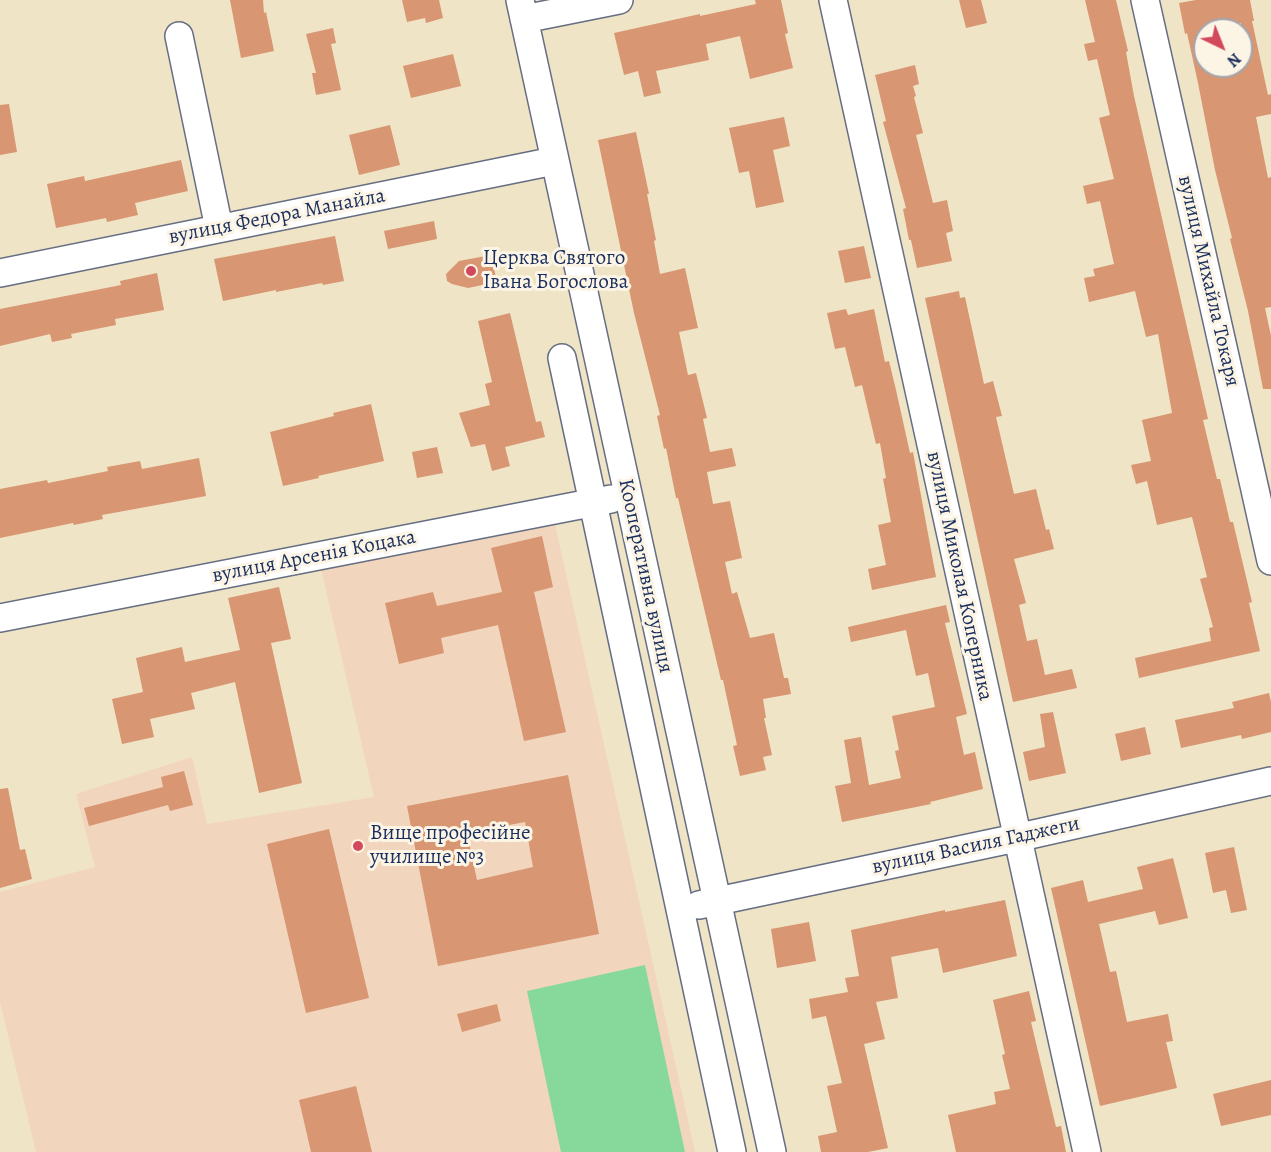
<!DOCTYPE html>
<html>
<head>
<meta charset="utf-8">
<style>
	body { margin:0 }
	#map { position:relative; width:1271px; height:1152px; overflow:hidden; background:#efe4c5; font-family:Alegreya,serif }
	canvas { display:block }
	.north { position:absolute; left:1193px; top:18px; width:60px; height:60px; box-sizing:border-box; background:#fcf5e5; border:2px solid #a2a6af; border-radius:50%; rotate:137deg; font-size:16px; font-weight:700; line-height:24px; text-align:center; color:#1b2f5e }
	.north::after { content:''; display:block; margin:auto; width:21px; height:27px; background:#d1495b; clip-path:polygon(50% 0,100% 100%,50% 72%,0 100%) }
</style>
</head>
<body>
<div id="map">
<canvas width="1271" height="1152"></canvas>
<div class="north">N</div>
</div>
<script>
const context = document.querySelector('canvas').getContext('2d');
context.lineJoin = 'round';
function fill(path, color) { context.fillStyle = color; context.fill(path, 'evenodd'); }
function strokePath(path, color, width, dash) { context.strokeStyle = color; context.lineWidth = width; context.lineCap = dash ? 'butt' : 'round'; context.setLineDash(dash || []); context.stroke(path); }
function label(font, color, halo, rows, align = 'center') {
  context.font = font + ' Alegreya,serif'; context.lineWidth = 6; context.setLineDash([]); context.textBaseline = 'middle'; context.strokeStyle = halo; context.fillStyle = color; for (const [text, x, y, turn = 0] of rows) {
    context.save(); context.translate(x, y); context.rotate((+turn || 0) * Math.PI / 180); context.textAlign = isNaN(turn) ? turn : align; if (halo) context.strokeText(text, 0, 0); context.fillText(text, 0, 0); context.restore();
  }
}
fill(new Path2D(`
	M554,520L695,1152H36L0,1002V892L95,867L76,794L192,757L207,824L374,797L321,569Z`), '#f2d5bd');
fill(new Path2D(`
	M645,965L685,1152H561L527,991Z`), '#86d99b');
fill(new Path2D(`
	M230,0H263L264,13L266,12L274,51L241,58Z
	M402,0H439L443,18L426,23L425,18L407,22Z
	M755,0H781L788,33L785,34L793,68L750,79L740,36L706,44L709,60L656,71L661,93L644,97L638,71L624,75L614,33L700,14V16L756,4Z
	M959,0H981L987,23L966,28Z
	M1085,0H1116L1128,51L1126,52L1134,96L1208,419L1203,420L1217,479H1220L1230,522H1233L1252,602L1249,603L1260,651L1139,678L1135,658L1211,641L1209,628L1213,627L1200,579L1207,577L1192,517L1157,525L1147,481L1136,484L1131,465L1151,461L1142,420L1172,413L1158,334L1146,337L1135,291L1089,302L1084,278L1095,276L1093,269L1114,264L1100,201L1087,204L1083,186L1114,179L1099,118L1110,115L1097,59L1088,61L1084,44L1095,42Z
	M1196,0H1250L1254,21H1252L1268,95L1271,94V114L1256,117L1268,178L1271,177V307L1265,308L1271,336V389H1263L1248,311L1230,239L1232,238L1215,170L1198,83L1187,33L1185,34L1179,3ZM1241,23V66H1205V30Z
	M333,28L336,43L331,44L341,90L316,95L312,73H316L306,34Z
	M453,54L461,86L411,98L403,66Z
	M915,65L919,84L913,86L916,96L914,97L923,133L916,135L933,203L947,200L953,231L946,233L952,261L917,268L911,240H909L903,209L906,208L883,122L886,121L875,75Z
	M9,104L17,152L0,155V105Z
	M784,117L790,146L773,150L784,202L756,208L749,171L739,173L729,128Z
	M390,125L400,165L359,175L349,135Z
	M636,132L649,194H647L656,240L654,241L660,274L685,268L698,328L679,332L688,375L696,373L707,418L703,419L710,452L732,448L736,466L707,472L713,504L730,501L742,558L725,562L732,594L737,592L750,638L774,633L784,678H788L791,694L763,699L766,718H764L772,755L763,757L766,770L740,776L733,746L737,745L723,680H721L678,498H676L666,448L664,449L657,416L660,415L634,313L598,140Z
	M181,160L188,191L135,203L138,215L107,222L106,218L56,228L47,184L84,176L85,181Z
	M434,221L437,239L388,249L384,231Z
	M335,236L344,281L323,285L322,283L276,292V290L223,301L214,259Z
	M864,246L871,278L845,283L838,251Z
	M491,255L497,282L468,288L452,284L447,281L446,274L459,261Z
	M157,273L164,310L115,319L116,325L71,334L72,338L52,342L50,334L0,346V309L121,285L120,281Z
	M959,291L960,298L965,297L984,384L993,381L1002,416L996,417L1014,494L1036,489L1046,530L1049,529L1054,549L1014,559L1026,603L1019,605L1027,641L1037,639L1045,675L1072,669L1077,688L1013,702L925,298Z
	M846,309L848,315L874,309L885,362L889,361L896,390L910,453L913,452L936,577L872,590L868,569L886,565L878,525L891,522L883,479L886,478L880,443L876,444L862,385L855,387L845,347L835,349L827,313Z
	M510,313L536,422L541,421L545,437L505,447L510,466L492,471L485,444L471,447L459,413L490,405L485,384L492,382L478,321Z
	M371,404L384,461L318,476L319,478L283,486L270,432L334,416L333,413Z
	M437,447L443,473L417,478L412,452Z
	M199,458L206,496L102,515L103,519L74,525L73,523L0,538V489L47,480L48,483L108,471L107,467L140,461L142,469Z
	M542,536L553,587L534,592L566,732L524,741L498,625L441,638L444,653L399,664L385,603L433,592L437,606L502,592L491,548Z
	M279,587L291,639L271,643L302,783L259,793L235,682L191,693L195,709L150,719L154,737L122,744L112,699L143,692L136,658L182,647L185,662L240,650L228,598Z
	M946,605L950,622L945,623L967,714L956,717L964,755L975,752L983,789L930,802L931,804L842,822L835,786L851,783L844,740L861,737L869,785L901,778L895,751L899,750L892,716L935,707L928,673L916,676L906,630L851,642L848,627Z
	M1269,693L1271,702V732L1242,739L1241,735L1181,748L1175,720L1234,708L1232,702Z
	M1053,712L1066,773L1029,781L1023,752L1045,747L1040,714Z
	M1145,727L1151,754L1121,761L1115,734Z
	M184,771L193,805L170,811L168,805L89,826L84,808L163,787L161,777Z
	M568,775L599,934L438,966L407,806ZM525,822L533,867L477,880L467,833Z
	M8,788L20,850L25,849L32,879L0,888V789Z
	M329,829L369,998L306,1013L267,844Z
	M1234,847L1247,910L1231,913L1226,890L1213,893L1205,853Z
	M1173,858L1188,918L1159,925L1155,911L1099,924L1110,972L1116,971L1127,1022L1168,1014L1173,1041L1166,1042L1177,1088L1100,1106L1051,888L1083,880L1088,902L1143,889L1137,867Z
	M1005,900L1017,956L943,973L938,948L891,957L898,998L876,1002L885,1039L864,1044L888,1148L868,1152H821L818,1136L837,1132L827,1086L842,1083L826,1016L812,1019L809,999L848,992L845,978L859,976L851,930L945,910V912Z
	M809,922L816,961L777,968L771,929Z
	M1029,991L1036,1021L1031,1022L1045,1081L1056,1127L1061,1126L1066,1152H956L948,1115L996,1104L994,1092L1010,1089L1002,1055L1005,1054L993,1000Z
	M497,1004L501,1021L462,1032L457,1014Z
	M1271,1080V1115L1221,1126L1213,1094Z
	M356,1086L372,1152H311L299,1100Z`), '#d89672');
const minor = new Path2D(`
	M520,0L772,1152
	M833,0L1087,1152
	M1145,0L1271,561
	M524,19L619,0
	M179,36L219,228
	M0,273L554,161
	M562,358L732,1152
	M0,618L611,499
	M699,905L1016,838L1271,781`);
strokePath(minor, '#656e82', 30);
strokePath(minor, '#fff', 27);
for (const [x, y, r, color] of [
	[471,271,6,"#d1495b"],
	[358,846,6,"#d1495b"]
]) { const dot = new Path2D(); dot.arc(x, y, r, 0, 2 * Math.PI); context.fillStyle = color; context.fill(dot); strokePath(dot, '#fcf5e5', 2); }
label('21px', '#1b2f5e', '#fcf5e5', [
	["вулиця Федора Манайла",277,217,-11],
	["вулиця Михайла Токаря",1208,281,77],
	["вулиця Арсенія Коцака",314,557,-11],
	["Кооперативна вулиця",645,576,78],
	["вулиця Миколая Коперника",959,576,78],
	["вулиця Василя Гаджеги",976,846,-12]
]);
label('21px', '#1b2f5e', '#fcf5e5', [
	["Церква Святого",483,259],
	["Івана Богослова",483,283],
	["Вище професійне",370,834],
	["училище №3",370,858]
], 'left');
</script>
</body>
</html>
